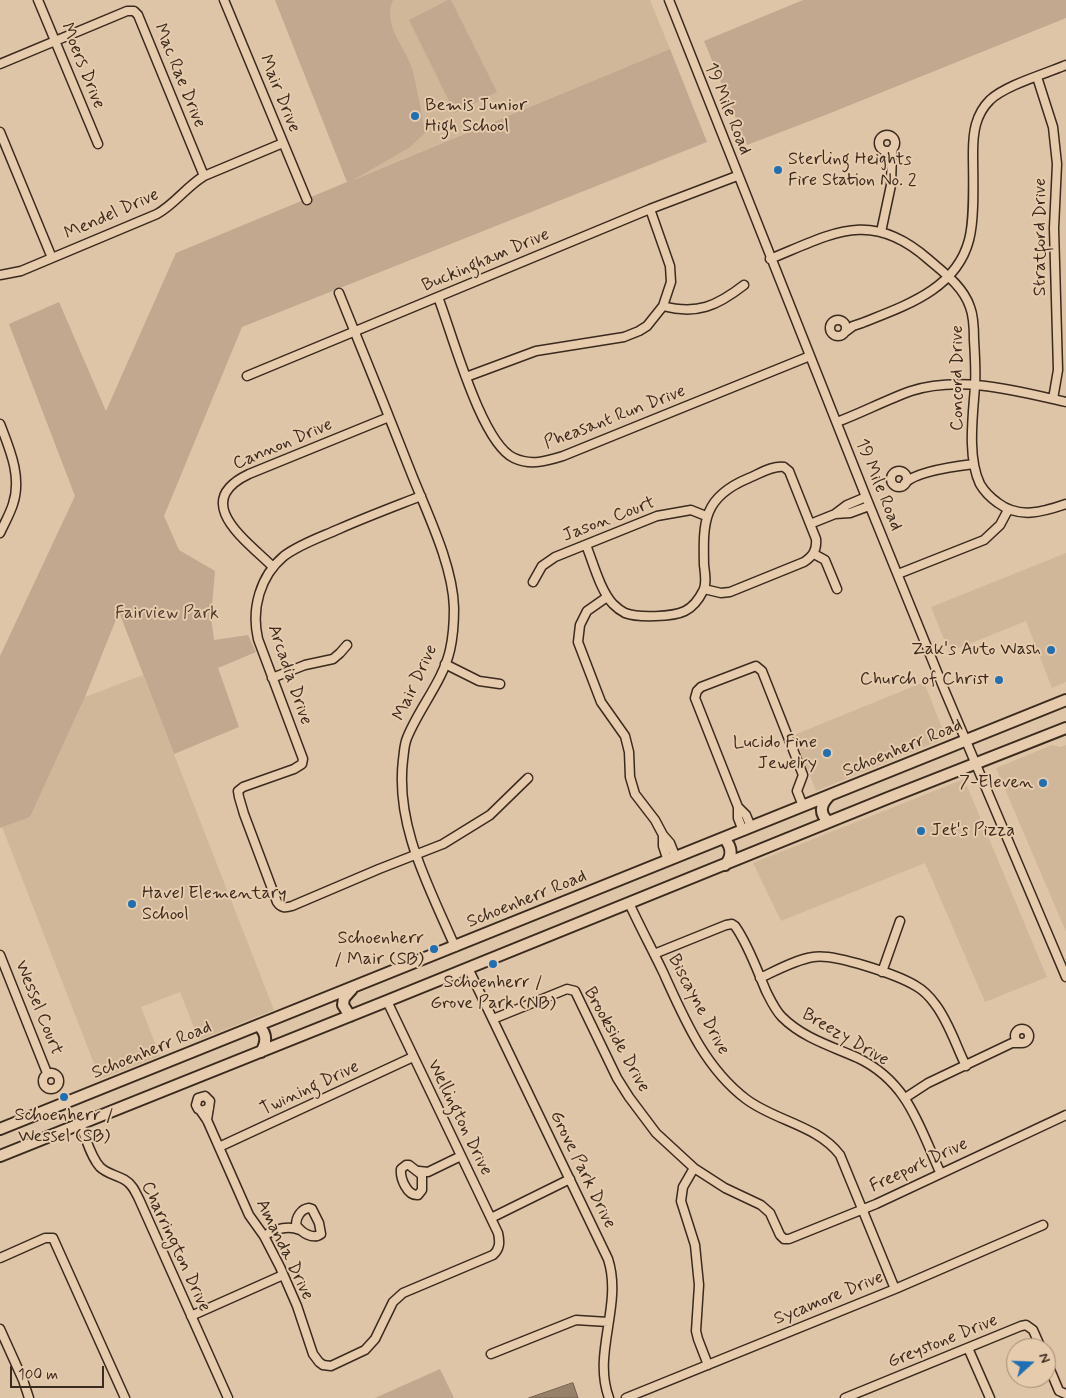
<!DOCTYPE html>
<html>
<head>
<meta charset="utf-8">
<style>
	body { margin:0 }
	#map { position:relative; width:1066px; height:1398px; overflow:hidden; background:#dfc5a7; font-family:Mynerve,sans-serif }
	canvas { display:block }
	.north { position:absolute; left:1006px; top:1338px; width:50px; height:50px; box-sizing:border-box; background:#e6cbad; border:1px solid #a28b74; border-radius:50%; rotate:70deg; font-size:14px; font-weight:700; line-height:20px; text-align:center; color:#3b2a1e }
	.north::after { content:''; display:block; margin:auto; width:18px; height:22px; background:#1f6fb2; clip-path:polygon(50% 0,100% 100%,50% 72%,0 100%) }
	.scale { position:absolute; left:10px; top:1366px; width:94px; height:22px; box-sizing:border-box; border:2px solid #3b2a1e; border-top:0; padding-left:6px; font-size:15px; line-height:18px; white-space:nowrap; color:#3b2a1e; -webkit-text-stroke:4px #e6cbad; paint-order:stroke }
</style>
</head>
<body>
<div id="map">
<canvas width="1066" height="1398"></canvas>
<div class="north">N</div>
<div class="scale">100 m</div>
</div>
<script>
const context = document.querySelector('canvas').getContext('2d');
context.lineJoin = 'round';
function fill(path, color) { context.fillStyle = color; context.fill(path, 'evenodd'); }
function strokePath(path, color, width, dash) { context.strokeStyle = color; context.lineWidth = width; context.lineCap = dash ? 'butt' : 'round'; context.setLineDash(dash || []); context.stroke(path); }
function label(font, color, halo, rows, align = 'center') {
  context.font = font + ' Mynerve,sans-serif'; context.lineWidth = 4; context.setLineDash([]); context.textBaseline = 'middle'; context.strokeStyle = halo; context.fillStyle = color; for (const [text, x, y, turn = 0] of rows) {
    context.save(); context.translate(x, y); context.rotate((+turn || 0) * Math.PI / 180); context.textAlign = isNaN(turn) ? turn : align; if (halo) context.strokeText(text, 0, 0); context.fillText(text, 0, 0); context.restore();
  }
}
fill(new Path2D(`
	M275,0H650L670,49L347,182Z
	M1066,553V682L1052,688L1026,621L949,652L931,607Z
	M143,675L274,1010L199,1040L180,992L141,1007L160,1056L100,1079L2,827L30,817L85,697Z
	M924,682L946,738L816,791L794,735Z
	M1052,745L1060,747L1066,745V932L996,768Z
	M964,779L1047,977L985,1002L925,863L781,921L753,863Z`), '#d0b79a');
fill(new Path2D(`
	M275,0H393C381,25 407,48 413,72C418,92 421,113 425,133L410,147L353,180L670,49L707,142L242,327L164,516L179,550L215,571L211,617L214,640L248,635L256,652L218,668L239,727L174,754L119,612L85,697L30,817L0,828V656L75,496L9,324L59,302L106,411L176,253L347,182Z
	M448,0H451L497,92L455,113L409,20Z
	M803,0H1066V18L828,114L747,145L704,41Z
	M440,1369L454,1398H375Z`), '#c1a88e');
const water = new Path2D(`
	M573,1383L578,1398H529Z`);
fill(water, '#98816b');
strokePath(water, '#735e4c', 1);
const minor = new Path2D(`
	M38,0L98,144
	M224,0L307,200
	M669,0L866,497L944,689L1066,977
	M0,64L127,11H134L138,15L204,176
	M1037,77L1053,127L1057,164L1054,228L1058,370L1053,399
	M0,132L52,258
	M879 143a8 8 0 1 1 16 0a8 8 0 1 1-16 0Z
	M881,232L891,185L892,152L893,148
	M770,259C832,234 870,208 928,259C943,272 963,286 970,307C974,317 974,329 974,340C975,356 976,371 975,386C973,415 967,457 980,484C984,491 991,498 998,503C1019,519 1043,512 1066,504
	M0,275L21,271L157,214C175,204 186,187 204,176L283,143
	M339,293C364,354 388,414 412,475C428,515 453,566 454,608C454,622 453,637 450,650C443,681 419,708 407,738C404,745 404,753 403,760C395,827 430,888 455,947
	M438,297C452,333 481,443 514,458C531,466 547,461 563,456L810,356
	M663,306C697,315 717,306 744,285
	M830 328a8 8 0 1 1 16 0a8 8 0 1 1-16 0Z
	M845,332L853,326L862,323C904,306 956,290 969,240C975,218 973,177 973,153C973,133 975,115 990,100C1006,85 1045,74 1066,65
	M247,376L650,209L737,176
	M466,377L536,351L624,337L639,331L647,326L663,306L671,282L670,266L650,209
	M837,422C861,413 886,400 911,391C961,375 1017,391 1066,402
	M0,424C10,450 22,477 13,504C10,514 4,524 0,533
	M891 479a8 8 0 1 1 16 0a8 8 0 1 1-16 0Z
	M905,483C917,471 957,466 974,464
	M421,496C393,507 366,517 339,529C321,537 300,544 284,556C260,576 251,609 258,639L303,759L302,764L294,769L243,787L238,791L239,797L244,814L277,902C281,908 285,908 292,906L379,869L443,844L490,815L528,778
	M866,497L847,505L835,514L850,513L869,506
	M810,524L835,514
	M586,545C593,562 600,590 613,604C616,607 621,611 625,613C638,618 673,617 685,611C693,607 699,599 703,591C707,584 705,573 704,565C703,521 703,497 749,478C759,474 773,465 784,467L789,471L816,539C817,550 813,556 804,562L730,592L721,593L704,589
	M814,554L825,560L837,589
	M273,567C246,540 190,502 249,474L389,417
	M898,574L984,540L1000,525L1008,510
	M533,582L542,566L555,557L657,516L691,510L706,516
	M607,597L587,611L580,625L578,642L601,702L625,736L629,752L630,777L635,794L655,820L663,835L670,843L676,858
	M445,664L479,681L500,684
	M272,678L305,665L333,659L340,653L347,645
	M738,807L695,698L697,691L701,687L756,666L762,671L803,775L797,791L803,806
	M743,831L738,818V807L746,815L751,827
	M663,835V846L668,861
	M629,903C640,927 652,949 663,972C684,1018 704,1067 746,1099C775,1121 817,1125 840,1155L895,1289
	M654,954L726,925L732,924L735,926C748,944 757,970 766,991C770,999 775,1010 782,1017C803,1038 831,1046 858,1058C908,1082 919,1126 940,1172
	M0,955L47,1073
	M468,968L608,1259C623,1305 592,1353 609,1398
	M882,972L900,921
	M760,978C777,970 795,960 813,957C834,953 898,975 916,986C923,990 930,997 935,1004C949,1022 956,1046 966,1066
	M493,1019L567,989L575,991L617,1078L629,1097L656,1133L694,1168L725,1188L761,1205L770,1213L780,1235L784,1239H789L876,1204L1066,1115
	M1015 1036a7 7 0 1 1 14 0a7 7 0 1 1-14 0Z
	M43 1081a8 8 0 1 1 16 0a8 8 0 1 1-16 0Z
	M905,1098L928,1083L1012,1043H1020
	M200,1110L207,1120L249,1215L264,1236L280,1267L297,1306L313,1354L319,1362L323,1365L331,1366L365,1350L375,1339L393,1302L403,1293L493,1255C500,1249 500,1242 498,1233L387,1001
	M207,1120L210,1101L205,1096L198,1098L196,1105L198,1109L202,1111L209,1108
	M80,1124C86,1137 90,1156 100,1167C107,1174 117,1175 125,1180C132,1184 135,1191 139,1199L228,1398
	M219,1147L413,1057
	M406,1165H409L422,1175V1190L418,1195C407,1196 400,1178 401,1169Z
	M694,1168L683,1187L681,1201L695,1245L699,1285L696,1331L698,1339L708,1365
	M419,1171L428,1172L461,1156
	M309,1208L312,1209L319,1223L321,1234C313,1240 302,1233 296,1225C296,1217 301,1209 309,1208Z
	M491,1218L570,1179
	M264,1236C275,1229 287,1225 300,1230
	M0,1258L45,1238H53L125,1398
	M191,1316L283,1275
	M0,1329L23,1380L29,1398
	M968,1348L990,1398
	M491,1354L576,1320L608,1322
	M1046,1360L1059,1391L1066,1394
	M626,1398L895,1289L1043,1225
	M845,1398L1021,1326L1026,1325L1033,1330L1041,1348`);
const major = new Path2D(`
	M829,822C819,814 820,805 829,796
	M724,838C732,847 733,856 725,865
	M350,1016L343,1005L344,998L352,989
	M259,1026C267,1034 267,1042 261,1052
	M0,1129L1066,700
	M0,1156L387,1001L888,798L1066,728`);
strokePath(minor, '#3b2a1e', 11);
strokePath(major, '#3b2a1e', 14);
strokePath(minor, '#e6cbad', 8);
strokePath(major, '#e6cbad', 10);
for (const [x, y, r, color] of [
	[415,116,5,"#1f6fb2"],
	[778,170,5,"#1f6fb2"],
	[1051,650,5,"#1f6fb2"],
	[999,680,5,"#1f6fb2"],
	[827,753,5,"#1f6fb2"],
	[1043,783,5,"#1f6fb2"],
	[921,831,5,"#1f6fb2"],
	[132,904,5,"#1f6fb2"],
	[434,949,5,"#1f6fb2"],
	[493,964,5,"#1f6fb2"],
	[64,1097,5,"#1f6fb2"]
]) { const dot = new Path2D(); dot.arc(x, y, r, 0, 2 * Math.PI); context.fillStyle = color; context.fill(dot); strokePath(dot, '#e6cbad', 2); }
label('18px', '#3b2a1e', '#e6cbad', [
	["Moers Drive",82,66,68],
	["Mac Rae Drive",179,76,68],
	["Mair Drive",279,94,68],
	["19 Mile Road",727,109,68],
	["Mendel Drive",112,215,-24],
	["Stratford Drive",1041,237,-90],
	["Buckingham Drive",486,261,-23],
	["Concord Drive",958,378,-90],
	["Pheasant Run Drive",615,418,-21],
	["Cannon Drive",283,445,-23],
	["19 Mile Road",878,485,68],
	["Jason Court",609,520,-21],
	["Arcadia Drive",289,675,71],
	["Mair Drive",416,683,-65],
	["Schoenherr Road",903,749,-22],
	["Schoenherr Road",527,900,-22],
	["Biscayne Drive",698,1005,62],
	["Wessel Court",38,1008,68],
	["Breezy Drive",845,1038,30],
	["Brookside Drive",616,1040,61],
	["Schoenherr Road",152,1051,-22],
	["Twining Drive",310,1089,-25],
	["Wellington Drive",459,1118,64],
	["Freeport Drive",919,1166,-25],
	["Grove Park Drive",582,1170,64],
	["Charrington Drive",175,1247,65],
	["Amanda Drive",284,1250,64],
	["Sycamore Drive",829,1299,-22],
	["Greystone Drive",943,1342,-22]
]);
label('18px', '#3b2a1e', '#e6cbad', [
	["Bemis Junior",425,106,"left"],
	["High School",425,127,"left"],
	["Sterling Heights",788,160,"left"],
	["Fire Station No. 2",788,181,"left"],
	["Zak's Auto Wash",1041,650],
	["Church of Christ",989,680],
	["Lucido Fine",817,743],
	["Jewelry",817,764],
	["7-Eleven",1033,783],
	["Jet's Pizza",931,831,"left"],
	["Havel Elementary",142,894,"left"],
	["School",142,915,"left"],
	["Schoenherr",424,939],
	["/ Mair (SB)",424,960],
	["Schoenherr /",493,983,"center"],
	["Grove Park (NB)",493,1004,"center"],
	["Schoenherr /",64,1116,"center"],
	["Wessel (SB)",64,1137,"center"]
], 'right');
label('18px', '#4f3d2f', '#e6cbad', [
	["Fairview Park",167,614]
]);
</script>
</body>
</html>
